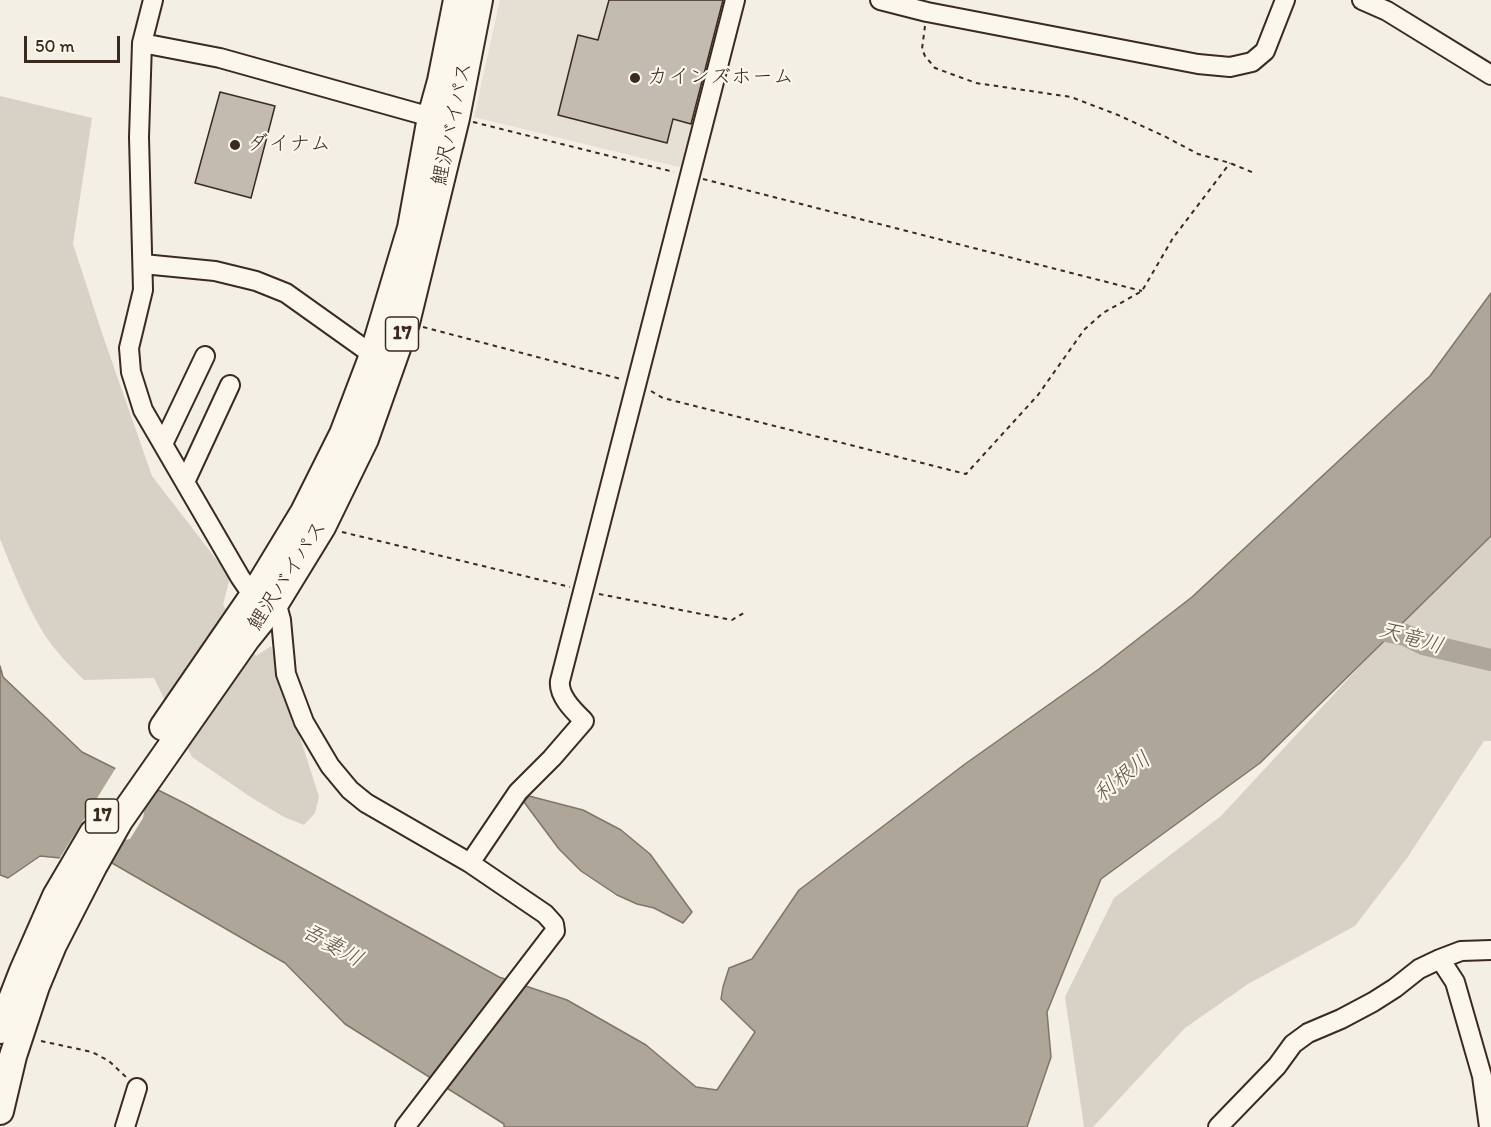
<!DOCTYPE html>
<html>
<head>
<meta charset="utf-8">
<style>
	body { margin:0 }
	#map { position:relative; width:1491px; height:1127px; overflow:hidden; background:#f3efe4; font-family:Itim,sans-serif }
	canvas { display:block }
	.scale { position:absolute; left:24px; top:36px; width:96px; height:27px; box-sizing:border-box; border:3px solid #3b2a1e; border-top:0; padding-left:8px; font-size:18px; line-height:21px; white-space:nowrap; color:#3b2a1e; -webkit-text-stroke:4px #fbf7ec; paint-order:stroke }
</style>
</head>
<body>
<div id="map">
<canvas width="1491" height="1127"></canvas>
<div class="scale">50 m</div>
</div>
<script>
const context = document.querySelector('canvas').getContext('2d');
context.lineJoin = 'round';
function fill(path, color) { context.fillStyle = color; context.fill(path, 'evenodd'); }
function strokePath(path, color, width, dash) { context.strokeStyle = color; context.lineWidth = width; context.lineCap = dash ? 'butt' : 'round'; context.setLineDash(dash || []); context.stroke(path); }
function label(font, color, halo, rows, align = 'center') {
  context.font = font + ' Itim,"Klee One",sans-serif'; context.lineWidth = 4.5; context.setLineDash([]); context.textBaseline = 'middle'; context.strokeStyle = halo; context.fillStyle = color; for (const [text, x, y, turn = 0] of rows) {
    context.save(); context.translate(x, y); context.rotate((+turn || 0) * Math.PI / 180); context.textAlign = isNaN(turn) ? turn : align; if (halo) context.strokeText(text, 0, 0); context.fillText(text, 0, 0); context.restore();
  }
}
fill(new Path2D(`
	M500,0H731L687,169L474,117Z`), '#e5dfd4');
fill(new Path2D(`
	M0,96L92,118L73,244L103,336L152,476L230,577L223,605L256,656L271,646L319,797L315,813L304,825L284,817L252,798L192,757L154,678L84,680C70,666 55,651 44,634C26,604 13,571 0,539Z
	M1491,536V741H1484L1407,858L1355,926L1248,984L1185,1028L1093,1127H1084L1065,997L1114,898L1221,816L1374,651Z`), '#d8d1c6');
const water = new Path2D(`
	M1491,293V536L1260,763L1101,879L1047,1012L1051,1057L1027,1127H504V1124L345,1024L285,963L112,863L40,856L8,878L0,875V666L3,677L82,752L184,803L499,977L567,1000L646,1045L696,1087L717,1090L755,1032L721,999L723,987L729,968L752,959L799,890L965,764L1099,669L1192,597L1430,376Z
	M529,796L583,810L621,830L650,854L692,912L683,923L654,908L637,904L617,895L581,871L559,849L524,802Z`);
fill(water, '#afa69a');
strokePath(water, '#817468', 1.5);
fill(new Path2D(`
	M117,766L158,787L145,806L143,818L130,839L125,840L110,866L58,861Z`), '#f3efe4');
strokePath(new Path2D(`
	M1363,626L1405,635L1423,644L1491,660`), '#afa69a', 22);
const building = new Path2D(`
	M609,0H723L691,124L673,119L667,143L558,115L578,35L598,40Z
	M220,92L275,106L251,198L195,183Z`);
fill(building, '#c3bbb0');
strokePath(building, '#3b2a1e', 1.5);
const minor = new Path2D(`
	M153,0L142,43L139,137L143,290L129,348L131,372L143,410L240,577L253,596
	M880,0L927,12L1198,64L1230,67L1252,62L1265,51L1285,0
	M1362,0L1387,11L1491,75
	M142,43L220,58L431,117
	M143,264L215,271L256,281L286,293L373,355
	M163,444L205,356
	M185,482L230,385
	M276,602L281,620L286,674L304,722L330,766L350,790L366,803L470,863L545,914L554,924L555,931L405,1127
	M470,863L518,792L552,758L584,721C574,711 558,696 560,681L735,0
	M1440,959L1455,982L1482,1076L1489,1127
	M125,1127L137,1088
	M1218,1127L1277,1066L1293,1044L1308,1033L1341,1019L1373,1002L1395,988L1419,969L1440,959L1461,951L1491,950`);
const highway = new Path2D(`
	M163,727L253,596L304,512L343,434L373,355L411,228L431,117L441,81L457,0
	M0,1030L23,971L56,896L93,833
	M0,1111L13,1056L36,986L53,945L94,865L119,821L247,638L276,602L322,527L365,439L406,323L456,118L479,0`);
strokePath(minor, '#3b2a1e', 22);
strokePath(highway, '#3b2a1e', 30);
strokePath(new Path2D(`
	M925,26L922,49L925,56L935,68L976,83L1071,97L1118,115L1164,136L1198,154L1230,163L1254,173
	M473,122L674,172
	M703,179L1142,291
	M423,327L621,379
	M651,391L663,398L966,474L1038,395L1084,330L1103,313L1142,291L1173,238L1230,163
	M342,532L570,587
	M599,594L732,620L747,611
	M41,1041L92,1052L109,1061L127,1078`), '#3b2a1e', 2, [4.5, 4.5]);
strokePath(minor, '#fbf7ec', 18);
strokePath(highway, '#fbf7ec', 26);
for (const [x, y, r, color] of [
	[635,78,6,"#3b2a1e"],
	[235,145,6,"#3b2a1e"]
]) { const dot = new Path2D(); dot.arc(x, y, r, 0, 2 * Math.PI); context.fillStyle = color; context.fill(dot); strokePath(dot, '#fbf7ec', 2); }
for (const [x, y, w] of [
	[402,334,33],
	[102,816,33]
]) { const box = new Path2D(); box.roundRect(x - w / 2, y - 17, w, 34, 4.5); context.fillStyle = '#fbf7ec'; context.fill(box); strokePath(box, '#3b2a1e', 1.5); }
label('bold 20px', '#3b2a1e', null, [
	["17",402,334],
	["17",102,816]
]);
label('21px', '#3b2a1e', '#fbf7ec', [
	["カインズホーム",647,78],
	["ダイナム",247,145]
], 'left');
label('21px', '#3b2a1e', '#fbf7ec', [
	["鯉沢バイパス",453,124,-78],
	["鯉沢バイパス",288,576,-57]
]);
label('italic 22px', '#645549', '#fbf7ec', [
	["天竜川",1411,639,16],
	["利根川",1123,778,-39],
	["吾妻川",332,946,29]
]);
</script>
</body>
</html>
